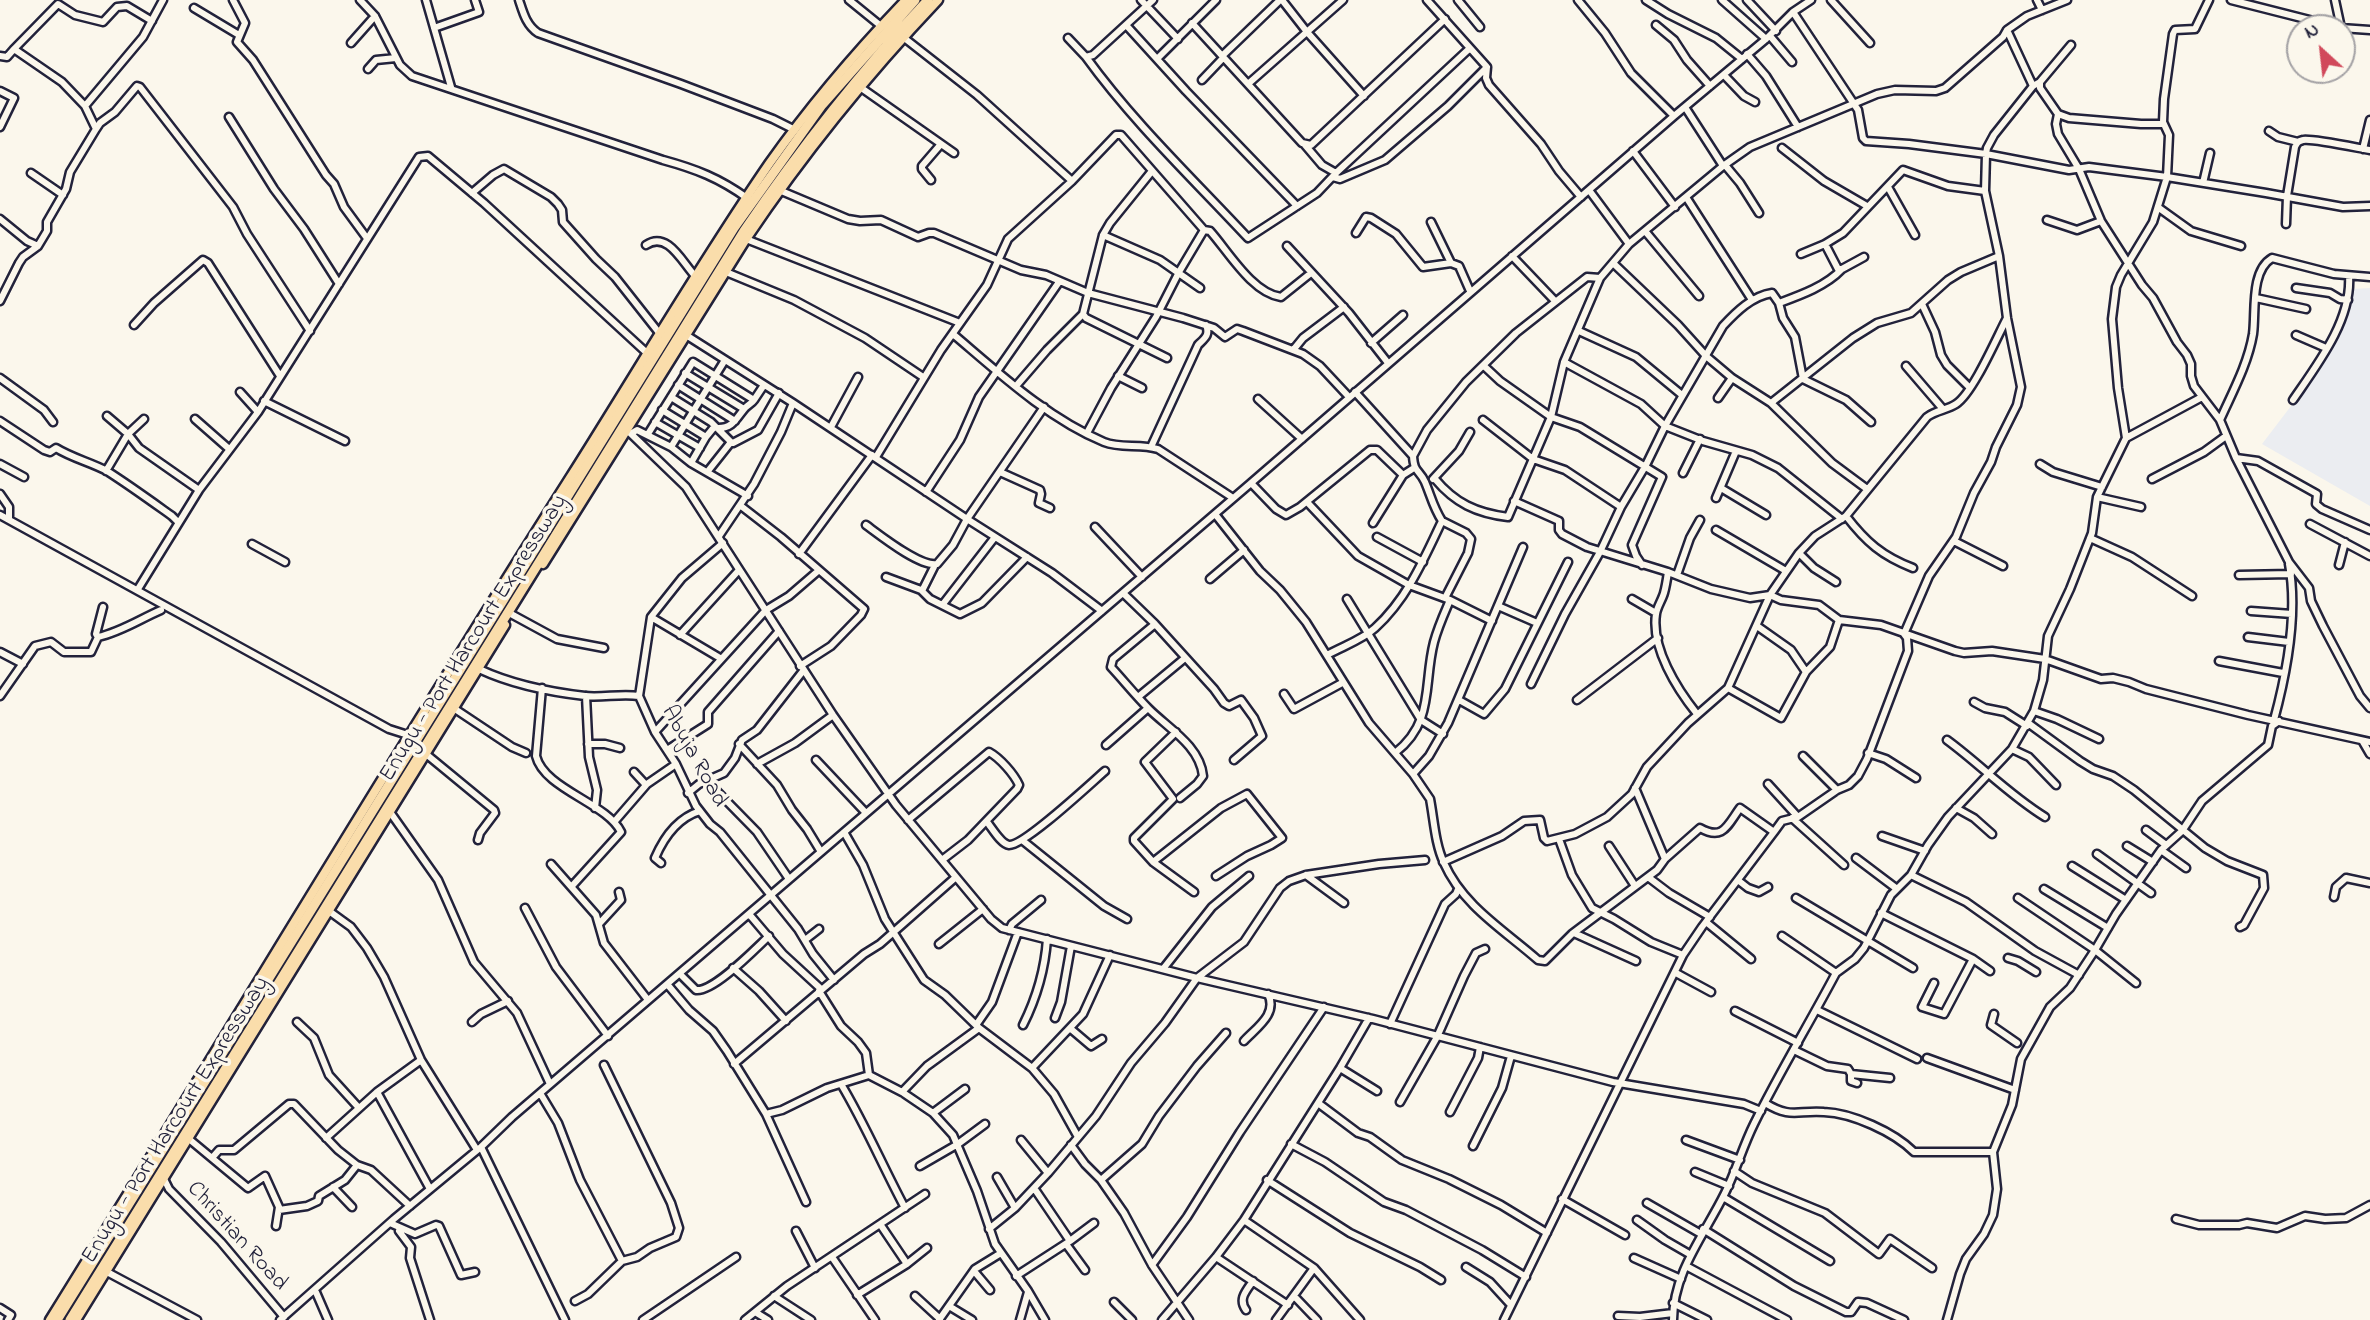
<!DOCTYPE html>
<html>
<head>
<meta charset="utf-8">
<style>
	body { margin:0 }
	#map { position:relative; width:2370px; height:1320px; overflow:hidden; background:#fbf7ec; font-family:"Indie Flower",sans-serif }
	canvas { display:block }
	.north { position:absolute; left:2286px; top:14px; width:70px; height:70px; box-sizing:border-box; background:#fbf7ec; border:2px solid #a4a2a5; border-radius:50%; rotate:333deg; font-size:19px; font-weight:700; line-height:28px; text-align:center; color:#22223b }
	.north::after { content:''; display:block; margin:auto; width:24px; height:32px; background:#d1495b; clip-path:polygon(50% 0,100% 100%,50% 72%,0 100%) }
</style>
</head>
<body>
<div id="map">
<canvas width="2370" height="1320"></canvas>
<div class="north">N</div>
</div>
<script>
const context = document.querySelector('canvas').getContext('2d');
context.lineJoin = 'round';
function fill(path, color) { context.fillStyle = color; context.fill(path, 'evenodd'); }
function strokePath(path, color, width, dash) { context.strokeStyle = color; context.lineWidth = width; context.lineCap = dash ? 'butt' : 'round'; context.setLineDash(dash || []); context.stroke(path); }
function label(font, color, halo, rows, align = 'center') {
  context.font = font + ' "Indie Flower",sans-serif'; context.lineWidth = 7; context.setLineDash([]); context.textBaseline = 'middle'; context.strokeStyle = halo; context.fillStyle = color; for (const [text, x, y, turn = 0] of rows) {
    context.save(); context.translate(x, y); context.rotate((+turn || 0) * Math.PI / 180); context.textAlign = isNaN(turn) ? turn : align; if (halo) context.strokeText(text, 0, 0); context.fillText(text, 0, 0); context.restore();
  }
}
fill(new Path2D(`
	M2370,288V506L2262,444L2291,406L2340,330L2348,313L2352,289Z`), '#ebedf1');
const minor = new Path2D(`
	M233,0L245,23L237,42L253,60L326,175L334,184L344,207L366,237
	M360,0L375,16L400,65L412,76L663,160C696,169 719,178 747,198
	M426,0L451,87
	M519,0C523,12 526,25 538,33L681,84L773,119L795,130
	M849,0L881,26
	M1141,0L1178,39
	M1282,0L1307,32L1364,96
	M1427,0L1487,67L1486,78L1489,85L1541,144L1559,171L1581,197
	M1458,0L1480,27
	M1578,0L1605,33L1631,73L1674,116
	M1646,0L1668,14L1716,38L1742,59
	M1722,0L1766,39
	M1747,0L1776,31
	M1831,0L1870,43
	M2037,0L2042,10
	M2231,0L2341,28L2370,30
	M2335,0L2341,28
	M194,8L239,35
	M1793,12L1858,110L1863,138L1866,141L1909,144L1986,154L2069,170L2089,167L2167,177L2266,193L2343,207L2370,206
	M1192,23L1302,143L1311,145L1445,19
	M1126,25L1186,91L1297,206
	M1656,25L1674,40L1687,60L1710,86
	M434,28L479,12L475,0
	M1770,36L1792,62
	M903,37L977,95L1072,181
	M1068,38L1086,57L1093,55L1153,0
	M351,43L375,16
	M1747,54L1766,76L1798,127
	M0,56L7,57L14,49
	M1222,56L1280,0
	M1086,57C1133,122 1193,179 1248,238L1317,193L1336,173L1322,165L1305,145
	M1157,59L1216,0
	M368,69L376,60L396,58
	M1724,75L1744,96L1755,102
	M1202,80L1223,58
	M2040,82L2071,45
	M1248,84L1343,0
	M2033,86L2040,82V88L2058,114L2056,124L2058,134L2079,169L2101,221L2142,285L2153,298L2177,342L2187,355L2191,364V376L2194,386L2220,420L2236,458L2289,562L2309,588L2311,601L2323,626L2360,696L2370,708
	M860,87L954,153
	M0,91L14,98L0,127
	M85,106L143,37L163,0
	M1685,107L1723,166
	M2058,114L2069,118L2141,124H2163
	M229,117L274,189L304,229L339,284
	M96,129L100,123L115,112L137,86L140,87L233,207L247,234L310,331
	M2269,131L2278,137L2298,142
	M1782,148L1824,181L1867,206
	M2363,149L2370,120
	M1633,151L1675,207
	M1725,165L1740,183L1759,213
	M1152,171L1110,223L1103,235L1083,314L1086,318L1167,358
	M31,173L63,195
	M1336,173L1470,48
	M1333,177L1340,179L1385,160L1448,106L1487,67
	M931,180L922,169V166L941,144
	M2203,183L2210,153
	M1888,187L1915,235
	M779,190L848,219L860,221L881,220L918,237L929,233H934L1021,270L1046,275L1088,293L1183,318L1214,328L1225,337L1237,329L1243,331L1303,354L1320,366L1349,397
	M1589,190L1629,244
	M472,193L493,175L504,169L551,197L558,204L562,210L563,222L596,259L615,277L660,334
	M1686,197L1752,300
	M2159,208L2191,231L2241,246
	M0,219L27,241L38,246
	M2047,220L2077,230L2101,221
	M1431,222L1451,263
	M2286,224L2287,196L2295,147C2297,143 2298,141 2303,140C2311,138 2358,148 2370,150
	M1645,231L1699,296
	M1356,233L1366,217L1371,218L1396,234L1423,267L1451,263L1459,266L1470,291
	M1103,235L1160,260L1200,288
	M746,239L960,323
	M1825,244L1838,269H1842L1864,257
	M646,245C668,230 683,264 696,277
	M1287,246L1349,313L1388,363
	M1801,254L1825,244L1843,233L1903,170L1948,186L1985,191
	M1512,256L1555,301
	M1613,263L1678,325L1706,356L1732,378L1771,403L1832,463L1867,489
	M726,272L794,300L865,338L923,377
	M2296,288L2330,293L2340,299L2348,300
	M2256,298L2306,309
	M0,301L19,263L23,257L38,246L47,231V222L66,189L70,172L96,129L85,106L62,82L14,49L58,4L75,15L103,22L117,7L127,6L152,21
	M1779,303C1801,295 1826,286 1842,269
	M1922,304L1935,332L1941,355L1947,365L1969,387
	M134,325L154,303L203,260L208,263L280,376
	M1579,331L1636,357L1682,395
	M953,334C999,373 1047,418 1104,442C1121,449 1140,443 1158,449L1233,498
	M686,335L793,403L967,519L1052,573L1102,611
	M2296,335L2326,348
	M1371,343L1403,315
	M1294,349L1303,338L1344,307
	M1564,362L1641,404L1665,426L1703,441L1752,455L1778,468L1842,519
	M1484,366L1500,381L1551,417L1580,427L1662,477L1632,545L1636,556L1642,565
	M1906,366L1942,408
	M685,373L744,409
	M1118,376L1142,388
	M0,378L44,410L53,422
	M678,385L735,421
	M1016,386L1047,350L1083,314
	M240,392L258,412
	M671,397L711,422L731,442
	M1718,398L1732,378
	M1258,399L1302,439
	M2293,400C2317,365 2352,320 2349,276
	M264,401L345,441
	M1771,403L1853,338L1877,323L1911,313L1948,280L1961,272L1999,256
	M662,410L706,437
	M107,416L128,434L139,448L199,490
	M195,419L228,448
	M1483,420L1533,459L1565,470L1621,507
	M2220,420C2232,393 2248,364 2253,334C2256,312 2250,271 2272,258L2334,274L2370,277
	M0,421L44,450L50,452L56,448C72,458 90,462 107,471C129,485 151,501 172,516L178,522
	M655,422L700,448
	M831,427L858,377
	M717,428C733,429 737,417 745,408C748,405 752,403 754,400
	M627,430L686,487L833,715L896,805L991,919L1002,928L1197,978L1373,1019L1613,1082L1744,1104L1761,1111
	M632,433L637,430L671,447L691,463L748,496
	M1087,433L1111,388L1156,317L1179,272L1204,230
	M648,434L693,362L754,400L764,385
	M2126,438L2202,397
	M671,447L725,360
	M1151,447L1198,345C1205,338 1210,335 1206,325
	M1413,456L1427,430L1466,382L1516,333L1587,277L1600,278L1629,244L1723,166L1750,147L1877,94L1895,90L1936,91L1945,88L2003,37L2007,30
	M876,457L941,350L987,285L1008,239L1072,181L1116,135H1121L1204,230L1210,231C1228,251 1252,293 1281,297L1311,273
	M2236,458L2258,461L2317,494L2316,504L2322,509L2370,530
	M691,463L706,437L715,426
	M0,464L24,477
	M2040,464L2053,472L2102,487
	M106,471L128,434L144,419
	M708,471L731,442L733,443L758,430L779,393
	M1000,472L1040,490L1041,494L1039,503L1050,508
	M1683,473L1700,439
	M1433,479L1459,451L1470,432
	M1435,479C1455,503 1476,513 1508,517L1551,417L1564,362L1600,278
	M2152,479L2204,452L2226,436
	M1251,483L1276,509L1286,515L1300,507L1370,450H1377L1403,475L1414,468
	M1721,488L1766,515
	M926,492L960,440L979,397L1059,282
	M0,494L9,507V519
	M2097,497L2141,507
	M1716,498L1736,451
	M1514,501L1559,521V530L1562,534L1587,547L1668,572L1711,589L1750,598L1770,595L1781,600L1819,605L1839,620L1881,625L1955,651L1964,653L1992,651L2045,659L2101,679L2113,678L2129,682L2146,689L2248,715L2370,742
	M1307,502L1358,556L1409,585L1450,600C1444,614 1438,627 1434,642C1423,684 1435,722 1395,753
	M741,506L781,537L864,609L861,615L831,646L800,666
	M1215,514L1260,571L1280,590L1306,622L1369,723L1413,774L1430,799C1434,820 1435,844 1444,863C1463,906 1504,930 1538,960L1545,961L1572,934L1657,870L1665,859L1635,788
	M0,515L389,729L411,736
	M1846,516C1866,542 1882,556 1913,568
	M1442,521L1466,533L1471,539L1468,553L1445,598
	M1373,523L1403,475
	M2310,524L2370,556
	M866,525C881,536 920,567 937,564L953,545L967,519L1044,407
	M1095,527L1142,577
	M1716,530L1786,571
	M719,536L754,484L781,432L793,403
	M1377,537L1423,562
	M2090,538L2132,557L2192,596
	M1954,541L2003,566
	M252,544L285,562
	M1799,553L1814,568L1836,582
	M799,554L872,455
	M2339,565L2345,542
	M1668,572C1667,579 1666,586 1664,593C1662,600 1657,607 1656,614C1651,648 1677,689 1697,714
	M1677,575L1690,538L1700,520
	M2239,575L2291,574
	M886,577L921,590L930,599L960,614L982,603L1027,557
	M1210,579L1244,550
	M138,589L199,490L258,412L419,157L428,156L484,203L648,354
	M922,591L935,565
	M1123,593L1155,624L1214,689L1224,703L1229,706L1241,700L1254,718L1262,736L1234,760
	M1347,599L1421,720L1443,734
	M1632,599L1656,613
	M1450,600L1492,621
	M943,604L995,537
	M1498,606L1537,623
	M2251,611L2292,614
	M511,614L557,639L604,648
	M651,617L720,658
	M1155,624L1113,659L1111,667C1124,681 1135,695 1149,709C1168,728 1200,746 1203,776L1197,784L1180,798
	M1757,626L1791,650L1806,672
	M680,635L739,570
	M98,637L96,634L103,607
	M2248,637L2289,642
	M0,652L23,664
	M1327,655C1343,646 1362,640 1375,628C1407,599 1424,559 1442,521C1433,507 1431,496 1425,482C1419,469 1414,473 1413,456L1355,392
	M2219,661L2283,673
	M479,669C511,684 550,692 585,696C603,698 621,693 639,696
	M1531,684L1565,614L1600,552L1621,507L1646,465L1665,426L1723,326C1736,312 1752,296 1772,293L1779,303L1783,318L1795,337L1803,379L1846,400L1871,422
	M542,688L536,756C544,789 607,803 621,832L572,886
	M1728,688L1781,718L1806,672L1830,647L1839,620
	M1284,694L1294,709L1342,683
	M0,696L35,646L51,642L64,652H91L98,637C121,632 140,619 161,610
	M586,696L589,757L597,790L595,808
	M639,696L655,732L676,764L696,806L710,824L720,832L798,929L813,954L834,980
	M639,696L651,617L682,578L723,543
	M1138,697L1185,658
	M1459,700L1484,714L1505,689L1568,562
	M1577,700L1658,638
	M1974,702L1985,708L2005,712L2027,726
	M455,709L512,747L526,753
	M2034,711L2057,719L2099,739
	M2274,720C2287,672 2298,613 2289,564
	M2028,723L2080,761L2093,769L2113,776L2134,790L2205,848L2227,861L2263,875L2264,888L2244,925L2240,927
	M655,732L766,610L789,596L818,571
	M1176,732L1145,762L1173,799L1134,838V841L1153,862L1194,892
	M1947,740C1981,765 2009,795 2045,817
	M2363,742L2370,754
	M588,744H605L620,748
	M739,744L777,785L792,810L807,829L821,852
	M1106,745L1148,708
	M2012,749L2029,757L2056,785
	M667,750L708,724V712L779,631
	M1868,753L1886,759L1916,778
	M426,754L494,810L495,813L480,833L478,840
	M1803,756L1837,790
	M816,760L866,813
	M757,764L795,743L833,715
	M634,772L646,785
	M1413,774L1429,756L1448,723L1523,547
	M707,781L757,832L789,879
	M1768,784L1798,817
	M688,793L699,784L724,773L735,758L742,740L757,730L803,671
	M1956,808L1974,818L1992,834
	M390,812L438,880L474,962L517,1013L550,1084
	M1792,818L1844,865
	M908,820L989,752C1000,758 1014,774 1019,785L1017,789L968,840L942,860
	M615,821L647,784L676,764
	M987,822C992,828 1001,844 1009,845C1024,846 1090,784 1105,771
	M2146,830L2166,845
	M844,832L863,865L885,919L924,980L945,995L979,1028L1032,1068L1054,1094L1078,1137
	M1882,836L1925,851
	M1559,839L1572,875L1592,908L1614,919L1651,942L1683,955L1702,927L1774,832
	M1022,840L1104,906L1127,919
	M1609,846L1635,886
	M2127,846L2153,862
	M2161,850L2186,868
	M2097,854L2151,893
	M1856,858L1897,889
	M1665,859L1700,828C1723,841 1727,826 1740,808L1774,832L1782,821L1798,817L1837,790L1849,785L1858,776L1867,759L1908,651L1907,638L1904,634L1929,576L1956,537L1974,493L1991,462L1996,447L2017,405L2021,387L2007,318L1999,256L1985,191L1986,154L1987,148L1994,135L2033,86L2007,30L2027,16L2067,0
	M1153,862L1221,808L1247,794L1282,838L1271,845L1247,856L1216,876
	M1443,862L1502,836L1524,821L1540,820L1544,838L1547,841L1575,834L1607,817L1632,794L1647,767L1688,723L1728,688L1770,595L1799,553L1815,536L1846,516L1927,417C1936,410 1947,410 1956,404C1973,393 1997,337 2007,318
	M661,863L655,858C664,837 677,818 700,811
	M551,864L596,915L604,943L648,1000
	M2072,866L2126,900
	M1306,875L1344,903
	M1911,875L1966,902L2035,951L2079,975
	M1648,877L1669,893L1710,917
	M1739,881L1748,888L1759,892L1768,887
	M2044,889L2108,928
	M2334,897L2336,887L2346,878L2370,883
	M1796,898L1913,968
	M525,908L556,967L608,1036
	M329,911L351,927L367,948L384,977L421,1060L477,1150
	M1881,913L1973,959L1990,971
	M749,914L783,954L821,989
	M1706,922L1751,959
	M599,924L621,900L619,892
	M1009,930L1012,924L1041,900
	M1574,933L1636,961
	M1782,936L1836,973
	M805,940L819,929
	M939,944L983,909
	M2008,958L2018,961L2036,972
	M733,968L759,991L786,1021
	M1163,969L1212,907L1249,876
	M1676,973L1711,992
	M680,974L696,990C714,992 755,949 769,936
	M1934,983L1922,1007L1944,1014L1973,959
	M2136,983L2095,950L2116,914L2161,850L2182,831L2202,801L2268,745L2272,726L2279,721
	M667,984L689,1010L713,1031L727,1051L766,1114L806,1202
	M819,991L841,1026L858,1042L866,1053L869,1075
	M1817,1010L1917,1059
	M1735,1011L1798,1043
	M1994,1014L1991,1025L2017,1043
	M1055,1018L1061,1002L1071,946
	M297,1022L314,1038L329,1075L359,1108
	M472,1022L481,1014L508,1001
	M1390,1024L1445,904L1456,894L1458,889
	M976,1025L992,1002L1018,932
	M1023,1025C1036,999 1045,968 1047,939
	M1071,1029L1091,1046L1102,1039
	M1244,1041C1257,1027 1278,1014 1268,994
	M1794,1050L1827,1066L1848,1069L1851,1074L1890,1078
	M1927,1058L2015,1090
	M734,1064L864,954L880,944L956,877
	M1032,1068L1083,1014L1110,955
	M1340,1068L1377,1091
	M1851,1074V1081L1857,1083
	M841,1084C865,1124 883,1167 905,1208
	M377,1092L430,1189
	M902,1092L927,1066L979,1028
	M540,1093L558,1123L580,1180L622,1261
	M1400,1102L1437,1037L1464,976L1476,953L1485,949
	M1318,1103L1358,1133L1370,1137L1402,1160L1449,1179L1501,1205L1547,1233
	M1765,1103C1791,1119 1797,1110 1824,1112C1852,1113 1894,1132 1914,1152H1993
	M1450,1112L1478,1058L1480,1047
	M933,1113L965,1089
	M766,1114L782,1110L827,1088L869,1075L902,1092L933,1113L953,1135L977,1191L995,1244L1028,1291L1045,1320
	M326,1138L377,1092L421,1060
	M189,1139L248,1188L265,1176L279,1207L276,1226
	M1021,1140L1048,1173
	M1686,1140L1740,1160
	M1291,1144L1325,1162L1384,1202L1406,1210L1482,1250L1526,1277
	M1071,1145L1085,1164L1101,1180L1124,1213L1152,1265L1189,1320
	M1473,1146L1502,1088L1511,1056
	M481,1147L565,1320
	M212,1158L219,1150H234L289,1104H294L338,1150L357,1165L371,1170L410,1206
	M920,1166L958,1144L985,1124
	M1734,1171L1752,1183L1825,1213L1879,1254L1890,1239L1932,1268
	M1695,1172L1729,1186
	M997,1177L1015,1208
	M164,1179L169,1189L221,1242L284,1317
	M1101,1180L1142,1144L1159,1116L1197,1066L1226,1033
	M1267,1180L1350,1233L1420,1267L1441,1280
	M333,1187L352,1207
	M1034,1188L1070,1241
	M1723,1197L1830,1261
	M1562,1199L1625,1235
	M1647,1203L1701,1234
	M279,1210L307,1206L318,1201L319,1196L345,1180L357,1165
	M2176,1219L2199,1225H2239L2247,1223L2277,1228L2305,1216L2325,1219L2346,1218L2370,1205
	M1244,1220L1314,1268L1360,1320
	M1637,1220L1665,1240L1691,1255
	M390,1223L415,1234L436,1225L439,1226L461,1275L475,1272
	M880,1224L907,1264
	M989,1229L1015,1208L1048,1173L1096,1116L1131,1063L1165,1023L1197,978L1244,942L1280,888L1289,881L1306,875L1379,864L1425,860
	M1703,1229L1794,1286L1846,1312H1851L1858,1302L1867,1303L1904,1320
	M399,1231L411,1247L410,1258L430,1320
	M796,1231L815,1268
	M1066,1244L1085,1270
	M832,1257L875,1320
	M1216,1257L1288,1305
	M1634,1258L1681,1279
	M1152,1265L1187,1217L1240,1132L1324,1007
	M1686,1266L1787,1320
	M1466,1267L1490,1282L1511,1305
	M974,1271L990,1290
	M107,1272L197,1320
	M1016,1276L1070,1241L1094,1223
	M315,1290L328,1320
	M857,1295L907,1264L927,1248
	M774,1296L811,1320
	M915,1296L940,1319
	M1294,1296L1317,1320
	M575,1301L588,1294L622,1261L637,1257L650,1248L676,1237L679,1228L671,1203L604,1065
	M1114,1302L1132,1320
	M1673,1303L1707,1320
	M949,1306L972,1320
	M0,1308L11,1315L8,1320
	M1246,1310C1238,1299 1246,1291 1253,1281
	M755,1312L768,1320
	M1618,1316L1640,1317L1673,1313
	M280,1320L394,1219L481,1147L512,1117L1251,483L1674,116L1766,39L1793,12L1811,0
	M643,1320L736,1257
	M745,1320L787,1286L925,1194
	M939,1320L975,1269L1001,1253
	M1020,1320L1028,1292
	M1162,1320L1216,1257L1244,1220L1340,1068L1369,1018
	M1276,1320L1314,1268
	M1504,1320L1683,955
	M1673,1320C1673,1272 1705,1234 1725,1193C1736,1171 1743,1146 1754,1124C1779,1073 1809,1024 1836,973L1855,959L1864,948L1891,895L1911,875L1928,845L1948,817L2012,749L2034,711L2043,680L2048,636L2070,589L2092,533L2097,497L2126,438L2118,388L2112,319L2116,287L2121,275L2153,222L2167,177L2169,135L2163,122L2164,99L2173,34L2175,30L2195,29L2209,0
	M1947,1320L1960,1274L1966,1259L1984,1234L1993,1215L1997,1189L1993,1152L2012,1105L2021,1059L2050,1007L2070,988L2095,950L2018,898`);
const major = new Path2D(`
	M543,564L746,239C803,154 867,75 938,0
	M50,1320C224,1040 393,757 570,478C636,374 699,266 769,164C810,106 857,51 906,0
	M76,1320L505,625`);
const highway = new Path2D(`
	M57,1320L734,228L822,105L915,0
	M70,1320L744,231C800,149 860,72 928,0`);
strokePath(minor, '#22223b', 11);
strokePath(major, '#22223b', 13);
strokePath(highway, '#22223b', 14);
strokePath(minor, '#fbf7ec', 6);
strokePath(major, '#faddab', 8);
strokePath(highway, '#faddab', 9);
label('23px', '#22223b', '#fbf7ec', [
	["Enugu - Port Harcourt Expressway",475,639,-58],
	["Abuja Road",693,757,61],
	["Enugu - Port Harcourt Expressway",177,1121,-58],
	["Christian Road",236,1237,48]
]);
</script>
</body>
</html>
